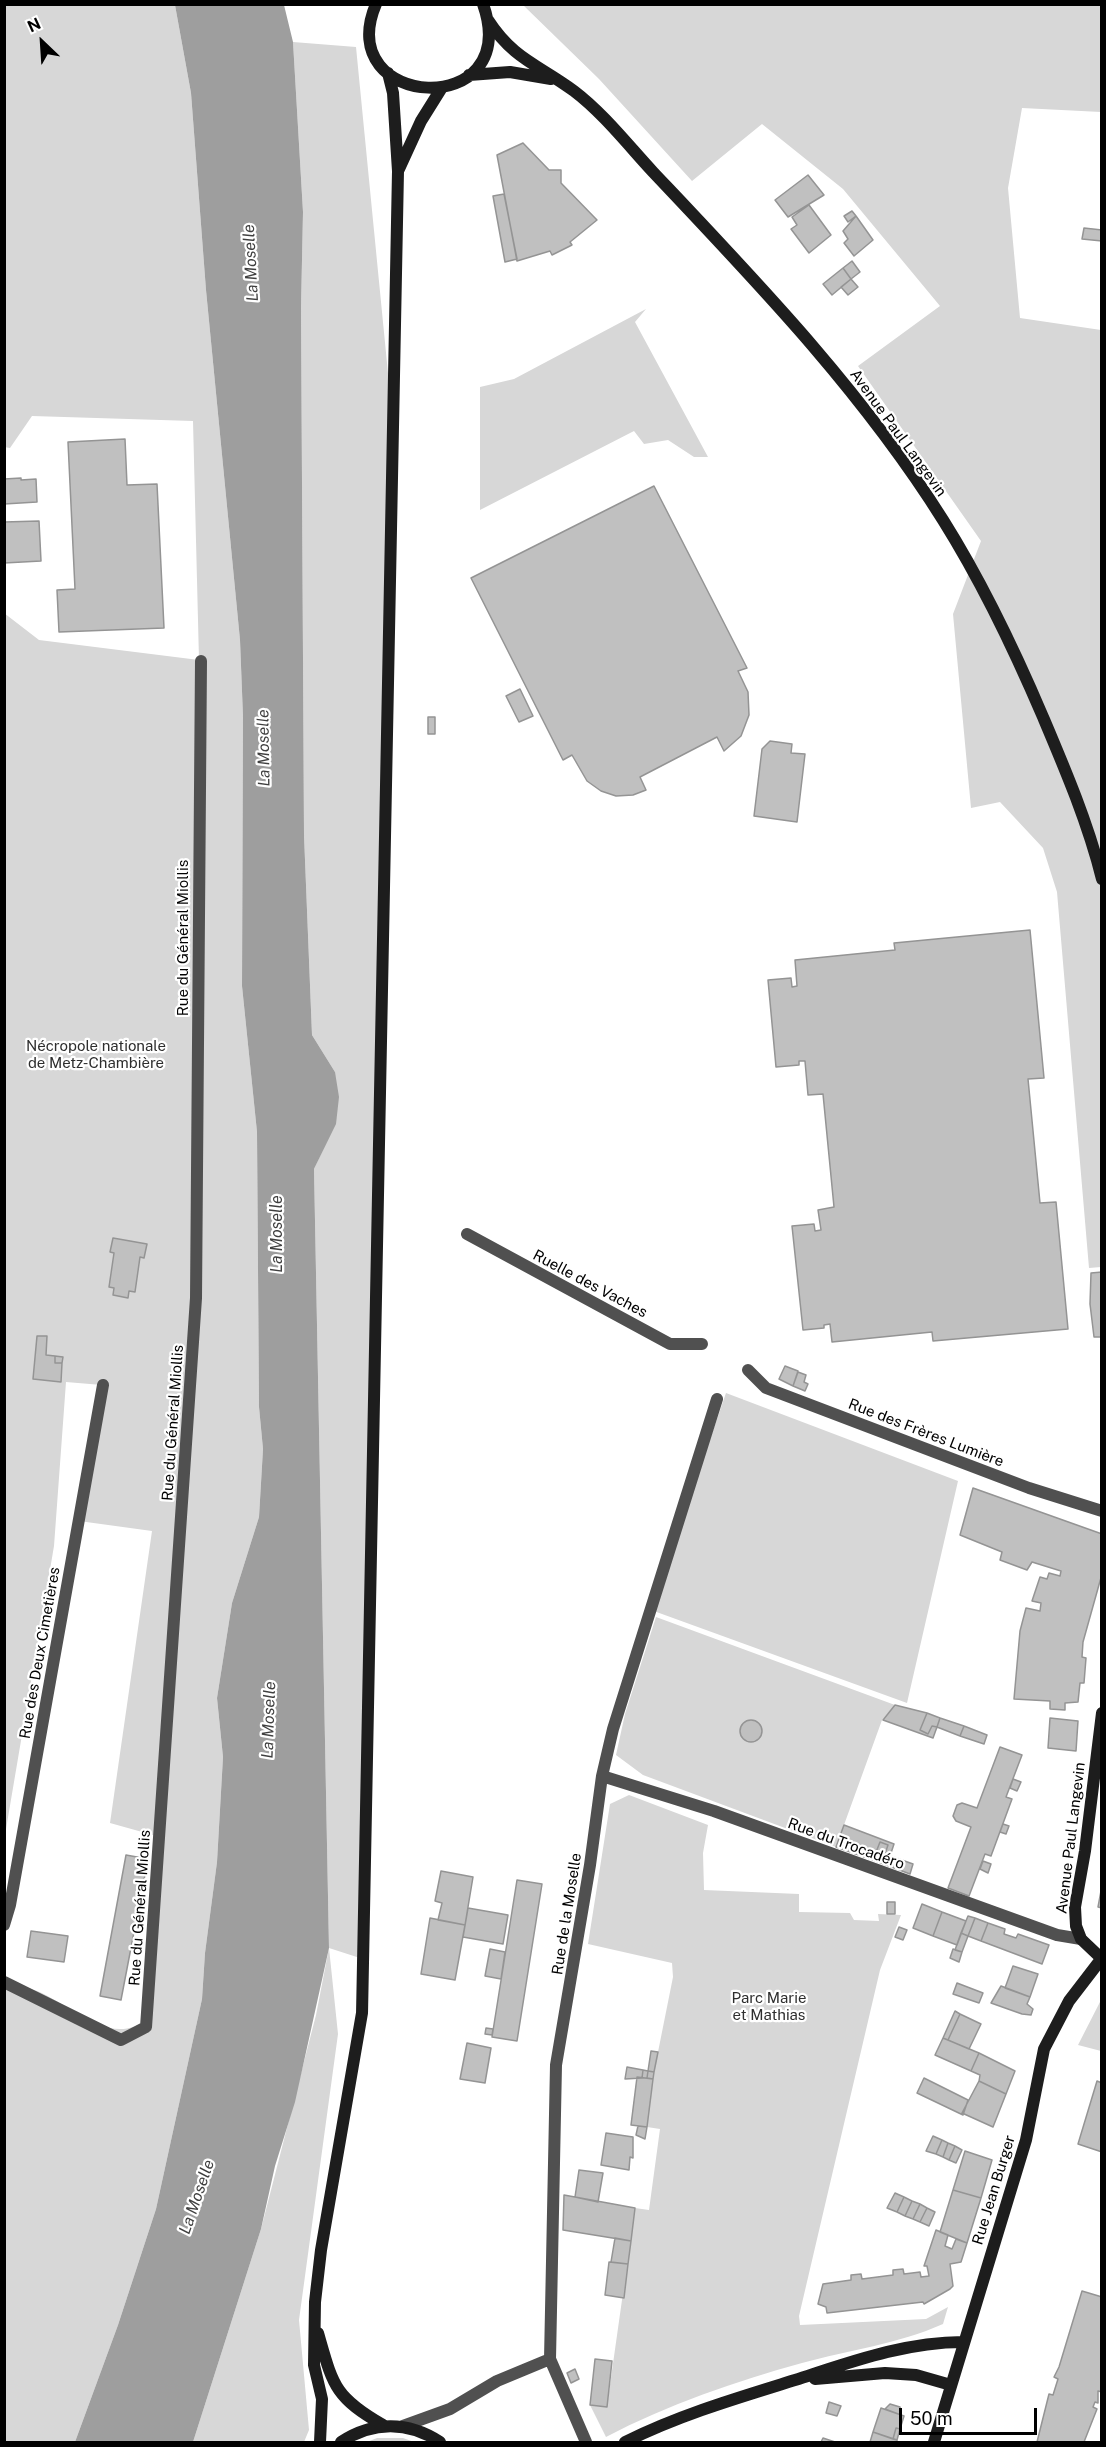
<!DOCTYPE html>
<html>
<head>
<meta charset="utf-8">
<style>
	body { margin:0 }
	#map { position:relative; width:1106px; height:2447px; overflow:hidden; background:#fff; font-family:"Public Sans",sans-serif }
	canvas { display:block }
	.frame { position:absolute; inset:0; border:6px solid #000; pointer-events:none }
	.north { position:absolute; left:12px; top:12px; width:60px; height:60px; -webkit-text-stroke:4px #fff; paint-order:stroke; rotate:335deg; font-size:16px; font-weight:700; line-height:24px; text-align:center; color:#000 }
	.north::after { content:''; display:block; margin:auto; width:21px; height:27px; background:#000; clip-path:polygon(50% 0,100% 100%,50% 72%,0 100%) }
	.scale { position:absolute; left:899px; top:2408px; width:138px; height:27px; box-sizing:border-box; border:3px solid #000; border-top:0; padding-left:8px; font-size:18px; line-height:21px; white-space:nowrap; color:#000; -webkit-text-stroke:4px #fff; paint-order:stroke }
</style>
</head>
<body>
<div id="map">
<canvas width="1106" height="2447"></canvas>
<div class="frame"></div>
<div class="north">N</div>
<div class="scale">50 m</div>
</div>
<script>
const context = document.querySelector('canvas').getContext('2d');
context.lineJoin = 'round';
function fill(path, color) { context.fillStyle = color; context.fill(path, 'evenodd'); }
function strokePath(path, color, width, dash) { context.strokeStyle = color; context.lineWidth = width; context.lineCap = dash ? 'butt' : 'round'; context.setLineDash(dash || []); context.stroke(path); }
function label(font, color, halo, rows, align = 'center') {
  context.font = font + ' "Public Sans",sans-serif'; context.lineWidth = 4.5; context.setLineDash([]); context.textBaseline = 'middle'; context.strokeStyle = halo; context.fillStyle = color; for (const [text, x, y, turn = 0] of rows) {
    context.save(); context.translate(x, y); context.rotate((+turn || 0) * Math.PI / 180); context.textAlign = isNaN(turn) ? turn : align; if (halo) context.strokeText(text, 0, 0); context.fillText(text, 0, 0); context.restore();
  }
}
fill(new Path2D(`
	M967,4L1101,5V112L1022,108L1008,188L1020,318L1101,330V1267L1089,1268L1057,892L1043,848L1000,802L971,808L953,614L981,541L858,366L940,306L843,189L762,124L692,181L599,79L523,5Z
	M5,5H175L191,93L206,290L240,640L243,717L242,986L257,1132L259,1407L263,1449L259,1517L232,1603L217,1698L223,1757L217,1862L205,1953L202,1999L156,2209L118,2325L75,2442H5V1982C15,1985 27,1987 37,1991C70,2004 111,2049 147,2019L160,1837L110,1823L152,1531L79,1521L102,1385L66,1382L54,1546L5,1835L4,613L39,640L199,660L193,421L32,416L10,448L4,447Z
	M293,42L356,47L392,414L363,1959L329,1948L338,2034L299,2320L309,2430L304,2442H193L261,2229L316,2015L329,1948L314,1169L335,1124V1072L312,1035L304,835L301,308L303,212Z
	M646,309L635,322L708,457H694L668,440L644,444L634,431L480,510V387L514,379Z
	M726,1393L958,1481L907,1703L651,1610Z
	M656,1617L895,1705L882,1720L836,1847L643,1775L616,1755L625,1714Z
	M629,1795L708,1825L703,1853L704,1890L799,1894V1912L850,1913L854,1920L879,1921L878,1914L901,1915L880,1970L799,2316L800,2325L926,2319L948,2307L943,2324C898,2344 849,2350 802,2363C736,2381 667,2405 606,2437L590,2405L607,2406L635,2208L649,2210L660,2129L647,2127L654,2072L673,1977L672,1963L588,1944L610,1804Z
	M1101,2000V2051L1078,2045Z
	M377,2438H403L414,2442H367Z`), '#d7d7d7');
fill(new Path2D(`
	M175,5H284L293,42L303,212L301,308L304,835L312,1035L335,1072L339,1097L336,1124L314,1169L329,1948L295,2102L275,2166L261,2229L193,2442H75L118,2325L156,2209L202,1999L205,1953L217,1862L223,1757L217,1698L232,1603L259,1517L263,1449L259,1407L257,1132L242,986L243,717L240,640L206,290L191,93Z`), '#9e9e9e');
const building = new Path2D(`
	M523,143L549,170H561V183L597,220L570,242L572,245L552,255L550,251L517,261L497,155Z
	M808,175L824,195L788,217L775,200Z
	M504,194L517,259L505,262L493,196Z
	M809,205L831,235L809,253L791,229L797,225L792,217Z
	M852,211L856,216L848,222L844,216Z
	M856,216L873,240L854,256L844,243L848,239L843,231Z
	M1084,228L1102,230V241L1082,239Z
	M852,261L860,272L851,279L843,268Z
	M843,268L851,279L832,295L823,284Z
	M851,279L858,287L848,295L841,287Z
	M125,439L127,485L157,484L164,628L59,632L57,590L75,589L68,442Z
	M21,478V480L36,479L37,502L4,504V479Z
	M654,486L747,668L738,671L748,692L749,715L741,736L724,751L717,737L640,777L646,790L633,795L616,796L601,791L587,781L572,755L563,760L471,578Z
	M39,521L41,561L4,563V522Z
	M520,689L533,716L519,722L506,696Z
	M428,717H435V734H428Z
	M770,741L792,744L791,753L805,754L797,822L754,816L762,749Z
	M1030,930L1044,1078L1028,1079L1040,1203L1056,1202L1068,1329L933,1341L932,1332L832,1342L830,1324L824,1325V1328L803,1330L792,1226L814,1224L815,1231L821,1230L818,1210L834,1207L823,1094L808,1095L805,1061H799V1065L776,1067L768,980L791,978L792,987L797,986L795,960L895,950L894,943Z
	M113,1238L147,1244L144,1258L140,1257L135,1292L129,1291L128,1298L113,1295L114,1288L109,1287L114,1253L110,1252Z
	M1102,1272V1337H1094L1090,1304L1091,1273Z
	M37,1336H47L46,1355L55,1356V1363H62L61,1382L33,1379Z
	M55,1356L63,1357L62,1363H55Z
	M785,1366L798,1371L793,1386L779,1379Z
	M798,1372L806,1375L804,1382L808,1384L805,1391L793,1386Z
	M973,1488L1102,1534V1574L1083,1642L1082,1657L1086,1658L1084,1683H1080L1078,1702L1065,1703V1710L1050,1709V1701L1014,1699L1020,1631L1026,1608L1040,1611L1041,1603L1032,1601L1040,1577L1047,1579L1049,1573L1060,1576L1061,1571L1032,1562L1027,1570L1000,1560L1002,1552L960,1535Z
	M895,1705L927,1713L920,1730L928,1734L932,1726L937,1727L933,1738L883,1720Z
	M927,1713L940,1718L937,1727L932,1726L928,1734L920,1730Z
	M940,1718L964,1726L960,1736L937,1727Z
	M1050,1718L1078,1721L1076,1751L1048,1748Z
	M740 1731a11 11 0 1 1 22 0a11 11 0 1 1-22 0Z
	M964,1726L987,1735L984,1744L960,1736Z
	M1000,1747L1022,1755L1006,1797L1012,1799L991,1856L985,1854L969,1896L948,1888L971,1827L956,1821L953,1816L957,1805L962,1803L977,1808Z
	M1013,1779L1021,1782L1017,1791L1010,1788Z
	M1003,1824L1009,1826L1006,1834L1000,1832Z
	M844,1825L894,1844L890,1856L885,1854L888,1845L880,1842L873,1860L836,1847Z
	M880,1842L888,1845L885,1854L913,1864L910,1874L873,1860Z
	M126,1855L148,1859L121,2000L100,1996Z
	M983,1861L991,1864L988,1873L980,1869Z
	M441,1871L473,1877L465,1925L438,1920L442,1903L435,1901Z
	M517,1880L542,1884L517,2041L492,2037Z
	M1101,1891L1102,1892V1908L1098,1907Z
	M887,1902H895V1914H887Z
	M922,1904L942,1912L933,1936L913,1928Z
	M468,1908L508,1915L503,1944L463,1937Z
	M942,1912L966,1921L957,1945L933,1936Z
	M968,1916L975,1918L968,1936L961,1933Z
	M430,1918L465,1925L455,1980L421,1974Z
	M975,1918L988,1923L981,1941L968,1936Z
	M988,1923L1005,1929L1004,1934L1016,1938L1018,1934L1049,1945L1042,1964L981,1941Z
	M899,1927L907,1930L903,1940L895,1937Z
	M31,1931L68,1936L64,1962L27,1957Z
	M961,1933L968,1936L962,1952L955,1950Z
	M490,1949L505,1952L501,1979L485,1976Z
	M953,1949L962,1952L959,1962L950,1958Z
	M1013,1966L1038,1974L1030,1997L1005,1988Z
	M957,1983L983,1993L979,2003L953,1994Z
	M1001,1986L1030,1997L1027,2004L1033,2009L1031,2015L1022,2014L991,2003Z
	M955,2011L960,2014L948,2040L943,2038Z
	M960,2014L981,2024L969,2049L948,2040Z
	M486,2028L493,2029L492,2035L485,2034Z
	M943,2038L979,2053L971,2071L935,2055Z
	M467,2043L491,2048L485,2083L460,2079Z
	M651,2051L658,2052L654,2072L648,2071Z
	M979,2053L1015,2071L1006,2094L979,2081L980,2075L971,2071Z
	M627,2067L643,2070L642,2078L625,2079Z
	M643,2070L648,2071L647,2078H642Z
	M648,2071L654,2072L653,2079L647,2078Z
	M637,2077L653,2079L647,2127L631,2125Z
	M924,2078L968,2100L963,2115L917,2093Z
	M979,2081L1006,2094L993,2127L962,2113Z
	M1097,2081L1102,2083V2152L1078,2144Z
	M638,2126L647,2127L645,2139L636,2135Z
	M606,2133L633,2137V2158L630,2157L629,2170L601,2165Z
	M933,2136L942,2140L936,2154L926,2151Z
	M942,2140L948,2143L943,2157L936,2154Z
	M948,2143L955,2146L949,2160L943,2157Z
	M955,2146L962,2150L956,2163L949,2160Z
	M965,2151L992,2160L981,2198L953,2190Z
	M579,2170L603,2173L598,2202L575,2197Z
	M953,2190L981,2198L967,2243L940,2232Z
	M895,2193L904,2197L897,2212L887,2208Z
	M564,2195L635,2208L631,2241L563,2230Z
	M904,2197L912,2201L905,2216L897,2212Z
	M912,2201L920,2204L913,2219L905,2216Z
	M920,2204L927,2208L920,2222L913,2219Z
	M927,2208L935,2212L929,2226L920,2222Z
	M936,2230L948,2235L945,2246L952,2249L956,2239L967,2243L961,2262L950,2264L953,2286L950,2289L924,2304L923,2302L827,2313L826,2307L818,2304L823,2284L851,2280V2275L861,2274L862,2279L893,2275V2270L903,2269L904,2274L920,2272L921,2277L929,2276L927,2266H924Z
	M615,2238L631,2241L628,2264L611,2262Z
	M609,2262L628,2264L624,2298L605,2295Z
	M1082,2291L1102,2297V2392L1098,2391V2403L1095,2402L1093,2407L1097,2409L1084,2442H1037L1049,2394L1053,2395L1058,2379L1054,2377L1059,2367Z
	M595,2359L612,2361L607,2407L590,2405Z
	M575,2369L579,2379L571,2383L567,2373Z
	M829,2402L841,2406L837,2416L826,2413Z
	M890,2404L900,2407L901,2415L885,2409Z
	M881,2408L904,2416L900,2429L896,2428L893,2439L873,2432Z
	M896,2428L900,2429L897,2440L893,2439Z
	M873,2432L897,2440V2442H870Z
	M823,2438L835,2442H821Z`);
fill(building, '#c0c0c0');
strokePath(building, '#949494', 1.5);
strokePath(new Path2D(`
	M467,1234L670,1344H702
	M748,1370L766,1388L1029,1488L1102,1511
	M602,1776L714,1811L1057,1935L1081,1939
	M4,1925L10,1905L103,1385
	M4,1982L121,2040L146,2027L196,1298L201,661
	M403,2426L450,2409L497,2381L550,2359
	M586,2442L550,2359L556,2065L590,1865L602,1776L613,1729L717,1399`), '#505050', 12);
strokePath(new Path2D(`
	M376,4C331,110 524,121 483,4
	M488,20C513,59 539,65 574,91C603,113 628,145 653,172C756,281 862,391 943,520C982,582 1014,649 1043,717C1065,769 1088,823 1102,879
	M469,75L510,72L551,79
	M399,169L421,121L441,89
	M1101,1958L1081,1939L1076,1926L1075,1907L1085,1851L1102,1713
	M318,2333C333,2385 334,2397 383,2425
	M815,2379L885,2373L916,2375L951,2385
	M320,2442L322,2399L314,2365L315,2302L321,2250L362,2013L398,171L393,93L388,73
	M341,2442C373,2421 408,2421 440,2442
	M625,2442C679,2415 737,2398 795,2380C851,2362 905,2342 963,2342
	M934,2442L1026,2140L1044,2049L1069,2001L1102,1958`), '#1d1d1d', 12);
label('15px', '#000', '#fff', [
	["Avenue Paul Langevin",898,433,54],
	["Rue du Général Miollis",183,938,-90],
	["Ruelle des Vaches",590,1284,28],
	["Rue du Général Miollis",173,1423,-86],
	["Rue des Frères Lumière",926,1433,21],
	["Rue des Deux Cimetières",40,1653,-80],
	["Avenue Paul Langevin",1071,1838,-83],
	["Rue du Trocadéro",846,1844,20],
	["Rue du Général Miollis",140,1908,-86],
	["Rue de la Moselle",567,1914,-81],
	["Rue Jean Burger",994,2190,-73]
]);
label('15px', '#2e2e2e', '#fff', [
	["Nécropole nationale",96,1046],
	["de Metz-Chambière",96,1063],
	["Parc Marie",769,1998],
	["et Mathias",769,2015]
]);
label('italic 16px', '#3f3f3f', '#fff', [
	["La Moselle",251,263,-93],
	["La Moselle",264,748,-91],
	["La Moselle",277,1234,-90],
	["La Moselle",269,1720,-88],
	["La Moselle",197,2197,-71]
]);
</script>
</body>
</html>
